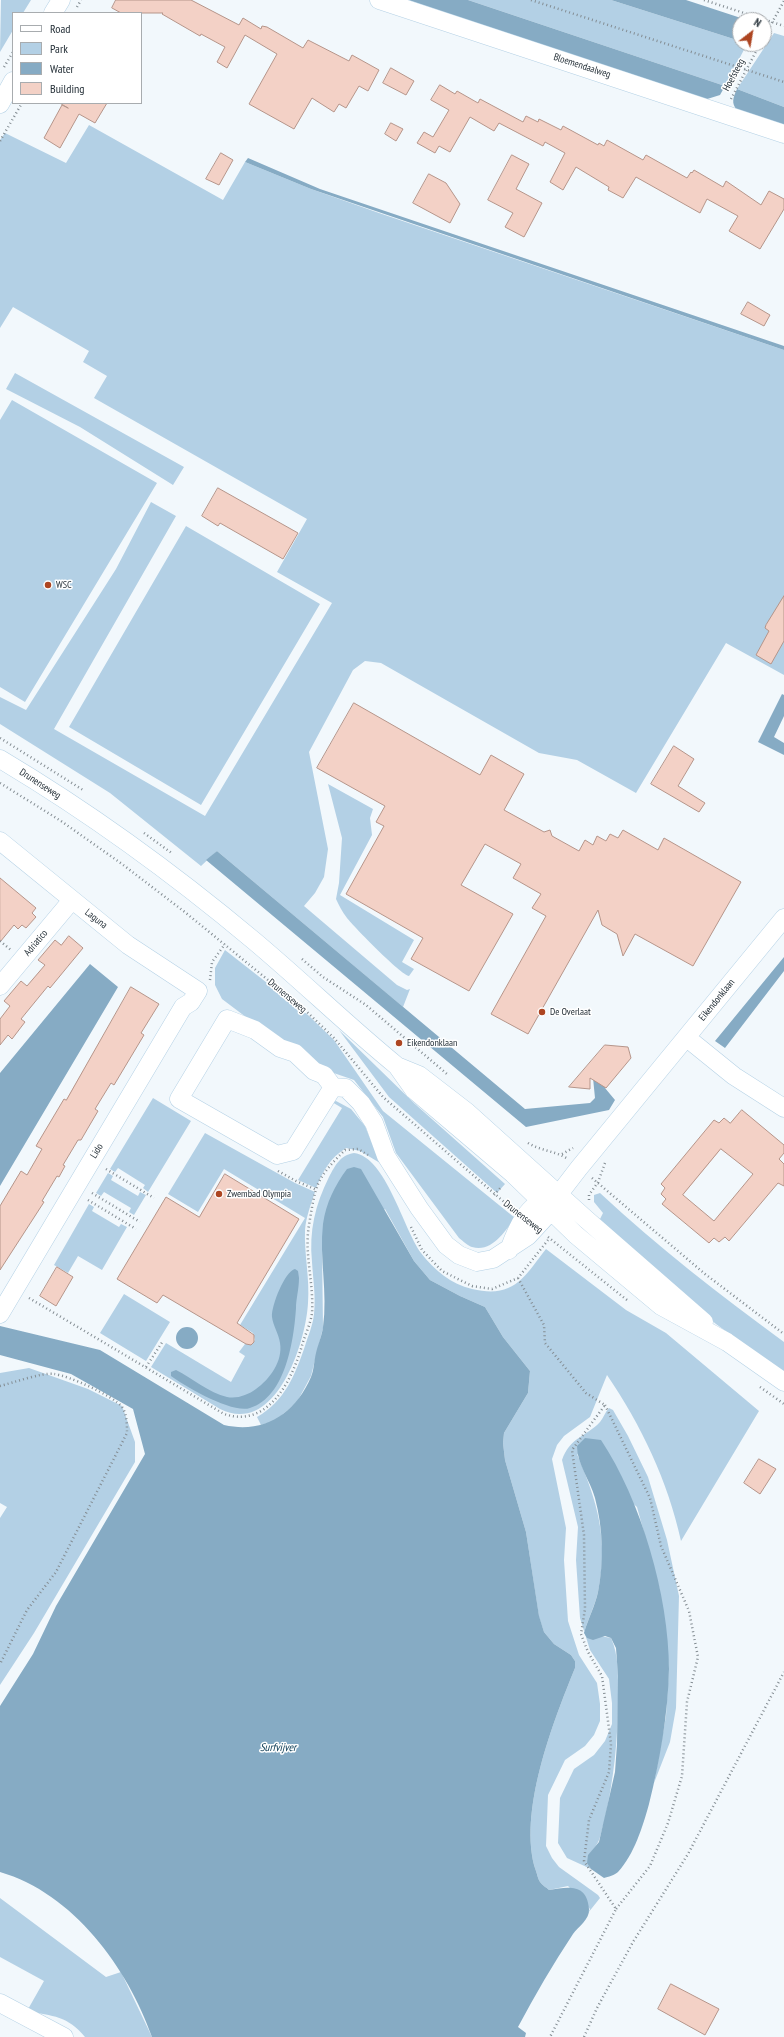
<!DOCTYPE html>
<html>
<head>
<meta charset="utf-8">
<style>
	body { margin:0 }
	#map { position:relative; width:784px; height:2037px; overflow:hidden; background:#f2f8fc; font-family:"PT Sans Narrow",sans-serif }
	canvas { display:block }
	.legend { position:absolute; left:12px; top:12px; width:130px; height:92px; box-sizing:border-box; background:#fff; border:1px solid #a8acaf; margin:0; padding:5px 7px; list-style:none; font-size:12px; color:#253038 }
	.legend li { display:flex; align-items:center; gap:8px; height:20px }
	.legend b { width:20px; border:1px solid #a8acaf }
	.north { position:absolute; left:732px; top:12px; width:40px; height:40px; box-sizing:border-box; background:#fff; border:1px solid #a8acaf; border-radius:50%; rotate:31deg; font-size:11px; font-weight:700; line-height:16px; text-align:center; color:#253038 }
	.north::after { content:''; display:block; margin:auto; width:14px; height:18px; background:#ad4521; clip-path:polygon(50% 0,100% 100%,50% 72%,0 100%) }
</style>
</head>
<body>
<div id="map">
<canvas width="784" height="2037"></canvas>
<ul class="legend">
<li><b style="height:5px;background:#fff"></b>Road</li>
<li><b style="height:11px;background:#b3d0e5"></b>Park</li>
<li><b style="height:11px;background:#86abc4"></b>Water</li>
<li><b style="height:11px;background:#f3d1c6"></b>Building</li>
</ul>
<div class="north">N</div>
</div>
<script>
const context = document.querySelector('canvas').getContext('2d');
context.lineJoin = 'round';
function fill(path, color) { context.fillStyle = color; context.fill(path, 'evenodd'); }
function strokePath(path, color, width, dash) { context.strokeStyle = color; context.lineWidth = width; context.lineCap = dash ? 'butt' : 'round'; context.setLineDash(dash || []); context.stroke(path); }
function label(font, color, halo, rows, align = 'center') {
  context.font = font + ' "PT Sans Narrow",sans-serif'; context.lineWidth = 3; context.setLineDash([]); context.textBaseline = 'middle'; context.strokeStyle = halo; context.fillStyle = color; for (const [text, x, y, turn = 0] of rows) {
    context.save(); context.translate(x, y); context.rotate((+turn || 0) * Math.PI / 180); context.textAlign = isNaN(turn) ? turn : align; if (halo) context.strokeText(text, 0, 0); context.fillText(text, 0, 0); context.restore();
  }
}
fill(new Path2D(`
	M1,0H31L23,13H13V30L0,52Z
	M468,0H611L740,41V44H747L725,86Z
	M774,33L784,36V107L737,89Z
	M89,125L223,200L245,162L311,189L379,213L784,350V675L726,643L636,793L577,760L539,753L381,663L365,661L353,670L309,752L328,849L324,877L315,893L304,906L397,985L407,990L410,989L403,1007L217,851L201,866L110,793L0,724V697L26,710L116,569L151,502L176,516L54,729L205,816L332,603L277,572L307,519L94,398L107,376L83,362L89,351L13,307L0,328V140L5,133L66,163Z
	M15,373L184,467L173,485L80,427L6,389Z
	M12,400L157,483L25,702L0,687V420Z
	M186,526L320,604L201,805L69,727Z
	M328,784L373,809L370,818L372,835L340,895L414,940L402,962L414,969L409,976C401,975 354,927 347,918C342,912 339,905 336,899L339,883L342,838Z
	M225,950L308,1015L334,1040L383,1111L515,1218C505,1231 492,1253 472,1247C468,1246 463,1241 459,1238L396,1153L383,1117L354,1080L325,1070L279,1042L222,999L215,985V968Z
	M339,1030L415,1104L505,1184L497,1193L389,1097Z
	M153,1098L191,1121L148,1192L143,1188L145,1185L118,1168L115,1172L110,1169Z
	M336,1101L351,1109L365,1126L380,1163L360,1151L346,1148C330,1158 323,1171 316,1188L298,1180L342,1108L332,1102Z
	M205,1133L295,1183L315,1192C311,1204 306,1217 305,1230C304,1254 310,1279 308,1303C306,1342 276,1437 220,1409L151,1367L166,1343L231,1382L245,1356L239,1352L245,1344H251L255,1340L253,1333L240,1325L305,1218L224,1169L198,1212L168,1194Z
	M354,1153C386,1157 403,1228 421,1253C434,1270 451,1284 472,1289C514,1299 524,1277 546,1249L626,1310L666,1333L759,1411L681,1541C668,1481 641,1425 607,1375L590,1417L564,1436L557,1445L552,1459L566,1528L564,1560L568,1621L579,1655L597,1683L600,1704V1721L594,1735L585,1746L565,1760L548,1795L546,1846L552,1858L559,1867L598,1895L600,1898L588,1913L590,1909L568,1886L549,1890C547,1888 542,1885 540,1882C538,1879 537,1874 536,1871C517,1814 553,1722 575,1668V1661L571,1655L554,1644L544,1632L539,1617L526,1532L505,1460L503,1443L504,1433L528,1393L530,1371L503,1337L485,1307L460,1296L430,1280L414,1261L385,1209L322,1247L323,1328L311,1376L297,1402L275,1421L261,1425L257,1417C285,1401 295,1375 305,1346C308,1336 313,1325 314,1314C316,1297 313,1279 312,1262C309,1231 315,1205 329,1177C335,1166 340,1155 354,1153Z
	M108,1173L113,1176L111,1180L138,1196L140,1192L146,1195L134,1215L129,1212L131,1208L104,1192L101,1196L96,1193Z
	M600,1193C658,1247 720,1295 784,1342V1374L716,1324L598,1223L603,1213L594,1202V1195Z
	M89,1204L94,1207L92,1211L119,1227L121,1224L127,1227L102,1270L78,1256L68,1273L54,1265Z
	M124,1294L170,1322L146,1361L100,1333Z
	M29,1368L88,1389L122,1406L135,1442V1462L34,1633L0,1685V1518L7,1507L0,1503V1373Z
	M609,1408L613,1410L628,1436L648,1477L667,1540L679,1596L676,1708L670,1742L654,1783L666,1716L669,1668L659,1587L637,1507L577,1454C597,1501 609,1539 598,1592C595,1605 588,1619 584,1633L611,1638C619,1656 618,1676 618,1695C618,1742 614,1778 604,1823C602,1828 601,1835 599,1840C594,1852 583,1855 591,1869L567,1858L558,1843L560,1798L574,1769L594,1755L605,1741L612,1724V1703L609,1679L590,1650L580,1618L576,1560L578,1527L562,1460C570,1437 586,1437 600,1422C604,1417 605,1412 609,1408Z
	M0,1898L106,1977L121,1972L152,2037H85C68,2016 53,2016 27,2011L44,1981L0,1957Z`), '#b3d0e5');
fill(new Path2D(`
	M408,0H468L725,86L720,95L704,100Z
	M611,0H686L747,20H740V41Z
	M737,89L784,107V129L737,110C731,103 733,98 737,89Z
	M248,158L320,189L784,346V350L311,189L245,162Z
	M782,694L784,695V716L774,737L784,743V755L758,742Z
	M217,851L525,1109L590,1103L595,1098L593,1078L610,1076L605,1088L615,1100L609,1110L526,1127L206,860Z
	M784,957V971L725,1048L715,1041Z
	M90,964L118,987L0,1186V1073Z
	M354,1167L361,1169L414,1261L430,1280L460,1296L485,1307L503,1337L530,1371L528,1393L504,1433L503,1443L505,1460L526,1532L539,1616L544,1632L554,1644L571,1655L575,1661V1668C553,1722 517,1814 536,1871C537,1874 538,1879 540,1882C542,1885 547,1888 549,1890C568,1887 587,1883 589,1909C590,1919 578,1927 573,1934C553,1964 535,1995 518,2027L526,2033L525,2037H152C128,1968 73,1893 0,1872V1706L33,1654L56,1606L145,1454L133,1409L71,1374L0,1355V1326L100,1350L224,1425C264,1434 295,1414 311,1377C314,1370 314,1361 316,1353C318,1344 322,1336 323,1327C328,1293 319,1258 323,1224C326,1203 335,1185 347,1169Z
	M295,1269L298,1271L299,1278C299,1289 296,1299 296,1308C294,1339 286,1397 250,1408C233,1414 186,1387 171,1376V1372L176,1370C192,1378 209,1393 227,1397C237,1399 248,1395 256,1389C270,1379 283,1361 280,1343C279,1334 273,1326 272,1317C271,1306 285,1271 295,1269Z
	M176 1338a11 11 0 1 1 22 0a11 11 0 1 1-22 0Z
	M585,1438L601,1440C641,1500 669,1596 669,1669C668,1714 660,1760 649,1804C643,1826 634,1855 618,1872C615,1875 608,1877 604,1878L591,1869L587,1863L588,1855L599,1842L615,1772L617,1744L618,1676L616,1648L611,1638L605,1636L593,1640L587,1638L584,1633C588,1619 595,1606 598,1592C604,1561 603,1528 595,1498C590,1480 577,1464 577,1446Z`), '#86abc4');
const building = new Path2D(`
	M116,0H191L239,25L243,18L261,29L262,26L267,27L303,48L308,40L349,61L352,55L379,70L368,91L359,86L346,108L339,104L334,112L312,98L294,129L249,104L277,54L245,35L227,68L217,62L225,47L201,34L200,36L162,14L163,13H121L112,8Z
	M391,68L414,81L406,95L383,83Z
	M440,85L455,94L457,91L478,103L480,99L523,122L526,116L538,122L539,119L561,130L563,126L598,145L599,143L604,146L607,140L643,160L646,155L687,178L691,172L692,173L694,170L723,187L726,181L761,205L769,191L784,199V209L760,249L729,231L738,216L707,199L700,213L636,177L623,198L608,190L609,187L576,167L563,190L550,182L565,153L545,142L543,146L499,123L494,131L470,117L450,152L439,146L435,153L417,143L424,132L433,137L449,110L431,100Z
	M60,103H107L95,123L79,114L60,148L44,138L62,105L68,108Z
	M391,123L403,129L396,141L385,134Z
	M221,153L233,160L219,185L206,179Z
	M512,155L529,164L516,189L542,203L524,237L505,227L513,213L488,200Z
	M429,174L446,183L460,204L450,223L413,203Z
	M748,302L770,315L764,326L741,314Z
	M218,488L298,533L283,559L220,523L218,526L202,516Z
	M784,596V641L771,664L756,655L769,631L765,628L766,625Z
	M354,703L480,775L491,755L524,774L504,810L544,832L550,830L552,836L579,851L585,840L593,845L597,836L606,841L610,834L618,838L623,830L658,850L664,838L741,882L693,966L635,934L623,956L617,934L602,925L598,910L528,1034L491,1014L546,916L532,908L541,894L513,878L521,864L485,844L461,885L513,914L469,991L411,959L423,938L346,894L384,826L376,822L385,806L317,768Z
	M674,746L694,759L678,786L705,803L699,812L651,784Z
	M0,878L36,908L32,913L36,917L26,928L22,925L18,929L14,925L0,942Z
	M69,936L83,948L50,988L48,986L21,1019L25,1022L12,1039L8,1035L0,1045V1019L10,1006L4,1001L21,981L27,986L45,965L38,960L55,940L61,945Z
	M131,987L159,1004L141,1033L144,1035L114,1085L111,1083L95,1109L98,1111L88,1128L81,1140H78L63,1165L65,1166L59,1177L57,1176L42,1201L44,1202L0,1270V1206L21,1171L27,1175L42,1149L36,1146L64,1099L66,1100Z
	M605,1045L628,1047L631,1058L606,1088L590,1078V1089L569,1087Z
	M742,1110L784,1145V1153L779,1159L784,1164V1186L778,1183L729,1241L725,1237L719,1242L714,1238L709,1243L662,1204L666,1199L661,1194L665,1188L661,1184L714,1120L719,1123L724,1118L730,1123ZM721,1149L753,1174L714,1221L683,1195Z
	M225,1174L299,1219L237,1323L254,1335V1342L251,1345L246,1344L163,1295L157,1303L117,1279L166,1197L199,1217Z
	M57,1267L73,1277L56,1306L40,1296Z
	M759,1459L776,1469L760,1494L744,1483Z
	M671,1984L719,2009L705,2035L658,2009Z`);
fill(building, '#f3d1c6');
strokePath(building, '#b5958a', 1);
const minor = new Path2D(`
	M379,0L784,134
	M53,13L61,0
	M0,104L13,81
	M0,759C89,812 174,874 253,940C302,981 348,1026 397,1066L414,1090L513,1174L576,1235L661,1306L727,1342L784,1382
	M0,841L128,945L198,991L191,1002L183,1007L0,1314
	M0,986L72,900
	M687,1038L734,1076L784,1108
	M397,1066L419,1075L467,1112L587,1220L704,1322
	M333,1087L293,1151L277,1155L179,1099L227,1019L255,1030L280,1048L295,1053L314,1071L324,1075L333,1087L346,1088L361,1103L374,1123L386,1156L419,1208L446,1245L459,1255L477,1262L493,1259L528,1236L551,1211L559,1194L579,1168L784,918
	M509,1250C517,1228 527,1204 551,1197
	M0,2003L64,2037`);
strokePath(minor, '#b4d1e5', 19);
strokePath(new Path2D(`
	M531,0L784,82
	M704,0L784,26
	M77,7L81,0
	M764,37L784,1
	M4,67L13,52
	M731,99L760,44
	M0,141L22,103
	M0,738L83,790
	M0,783L61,821L122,864L186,913L306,1011L334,1038L383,1097L511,1208
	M144,833L173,854
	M0,941L11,950
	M302,959L323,977L366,1005L447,1074
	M210,980L212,962L225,944
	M528,1143C541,1151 556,1151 568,1159
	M562,1154L573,1148
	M106,1169L154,1198
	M278,1171L296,1181L317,1190
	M592,1178L705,1274L784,1334
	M92,1193L140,1222
	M494,1195L502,1186
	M88,1200L136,1229
	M589,1200V1195L598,1182L605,1163
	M411,1227L422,1250L442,1271L472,1286L492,1289L518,1278L548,1240
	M548,1237L627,1300
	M518,1278L544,1325L545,1343L586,1393L605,1405L572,1450L584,1535L585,1609L581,1634L588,1652L602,1676L611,1744L609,1772L589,1820L584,1861L616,1909L550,2037
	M29,1298L224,1414C270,1429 293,1378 303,1342C306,1333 311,1322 312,1313C314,1283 304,1254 309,1225C311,1214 314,1190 320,1180C326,1169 336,1159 345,1150L358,1149L368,1155
	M146,1367L163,1341
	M0,1386C12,1383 43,1372 54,1374C67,1375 114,1396 122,1407C127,1414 127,1425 127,1433L56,1572L27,1610L0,1664
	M760,1387L784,1404
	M605,1405L650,1498L661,1546L689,1611L698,1657L687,1702L682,1776L668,1823L650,1866L616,1909
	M584,2037L597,2008L633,1942L688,1854L784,1672`), '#848d93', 2.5, [1, 3]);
strokePath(minor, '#fff', 18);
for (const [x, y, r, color] of [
	[48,585,4,"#ad4521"],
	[542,1012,4,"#ad4521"],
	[399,1043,4,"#ad4521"],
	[219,1194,4,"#ad4521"]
]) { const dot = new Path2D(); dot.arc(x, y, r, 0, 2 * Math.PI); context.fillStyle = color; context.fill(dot); strokePath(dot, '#fff', 1.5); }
label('10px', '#253038', '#fff', [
	["Bloemendaalweg",582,66,18],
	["Hoefsteeg",734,75,-62],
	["Drunenseweg",40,784,33],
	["Laguna",96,919,38],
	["Adriatico",36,943,-50],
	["Drunenseweg",287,996,40],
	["Eikendonklaan",717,1000,-51],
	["Lido",97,1151,-59],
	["Drunenseweg",523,1217,38]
]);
label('10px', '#253038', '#fff', [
	["WSC",56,585],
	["De Overlaat",550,1012],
	["Eikendonklaan",407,1043],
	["Zwembad Olympia",227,1194]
], 'left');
label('italic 11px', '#02344e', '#fff', [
	["Surfvijver",278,1748]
]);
</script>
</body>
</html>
